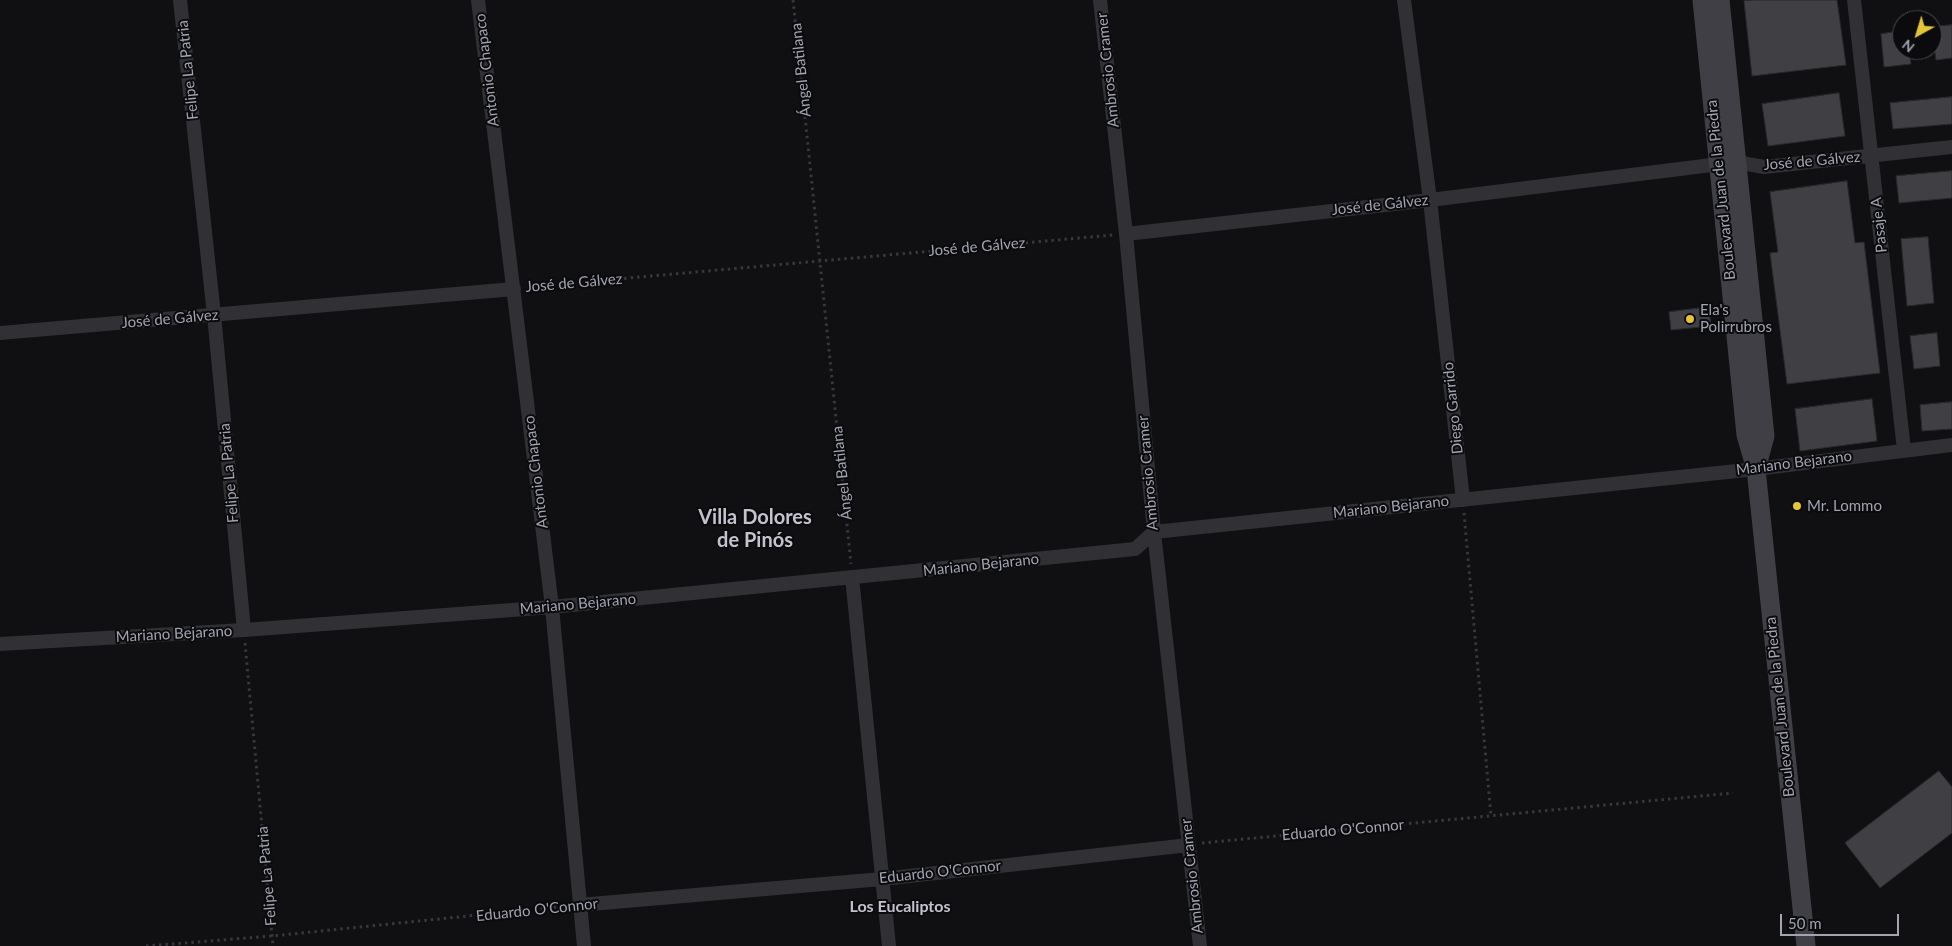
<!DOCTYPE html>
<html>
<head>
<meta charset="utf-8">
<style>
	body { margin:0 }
	#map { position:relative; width:1952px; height:946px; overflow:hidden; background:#100f11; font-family:Lato,sans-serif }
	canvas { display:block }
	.north { position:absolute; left:1892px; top:10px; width:50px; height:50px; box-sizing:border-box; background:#0b0a0c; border:1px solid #47484e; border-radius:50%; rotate:219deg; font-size:14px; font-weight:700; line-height:20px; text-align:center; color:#a1a4b1 }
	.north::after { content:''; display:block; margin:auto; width:18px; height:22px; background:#e5c533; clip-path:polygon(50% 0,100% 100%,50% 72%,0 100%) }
	.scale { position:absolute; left:1780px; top:914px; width:119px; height:22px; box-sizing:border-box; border:2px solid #a1a4b1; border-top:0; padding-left:6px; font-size:15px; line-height:18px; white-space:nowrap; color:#a1a4b1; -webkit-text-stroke:4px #0b0a0c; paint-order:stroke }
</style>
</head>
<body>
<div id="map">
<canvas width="1952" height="946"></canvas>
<div class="north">N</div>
<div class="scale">50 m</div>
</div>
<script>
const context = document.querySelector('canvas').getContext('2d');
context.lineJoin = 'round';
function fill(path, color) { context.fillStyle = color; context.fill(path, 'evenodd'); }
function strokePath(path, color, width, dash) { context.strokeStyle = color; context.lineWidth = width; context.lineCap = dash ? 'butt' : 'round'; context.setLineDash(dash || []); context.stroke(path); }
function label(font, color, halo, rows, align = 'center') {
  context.font = font + ' Lato,sans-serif'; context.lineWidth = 4; context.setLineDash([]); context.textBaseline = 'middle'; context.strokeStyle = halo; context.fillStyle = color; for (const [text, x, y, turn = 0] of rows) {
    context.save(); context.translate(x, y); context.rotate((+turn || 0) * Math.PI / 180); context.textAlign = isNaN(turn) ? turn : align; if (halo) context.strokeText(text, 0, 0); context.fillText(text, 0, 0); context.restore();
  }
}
const building = new Path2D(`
	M1754,0H1837L1846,65L1752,76L1744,1Z
	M1952,25V58L1936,60L1932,27Z
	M1902,31V50H1909L1911,64L1884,67L1881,34Z
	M1839,93L1845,136L1768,146L1762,104Z
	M1952,97V124L1893,129L1890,103Z
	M1952,171V198L1899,203L1896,176Z
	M1847,181L1855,243L1864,242L1880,373L1787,384L1770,253L1778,252L1770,192Z
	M1928,237L1934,303L1907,306L1901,239Z
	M1709,307L1711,326L1671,330L1669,312Z
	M1937,333L1940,366L1914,369L1910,336Z
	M1872,399L1877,441L1800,451L1795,409Z
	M1952,402V429L1922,431L1920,405Z
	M1939,771L1952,787V833L1880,888L1845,843Z`);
fill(building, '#3f3f44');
strokePath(building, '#2a292c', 1);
strokePath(new Path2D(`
	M793,0L851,564
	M527,287L1113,235
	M1464,513L1491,816
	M245,643L273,946
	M1202,843L1733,793
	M146,946L272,936L566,906`), '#37373c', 3, [2.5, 4]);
strokePath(new Path2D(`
	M180,0L214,315L244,630
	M478,0L552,607L584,946
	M1100,0L1126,234L1154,532L1200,946
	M1404,0L1430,200L1463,500
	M1854,0L1904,450
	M1126,234L1430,200L1736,162L1764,167L1952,147
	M0,333L514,289
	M852,577L889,946
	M0,644L244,630L552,607L1135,549L1154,532L1756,469L1952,445
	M579,905L882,879L1189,845`), '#313135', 14);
strokePath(new Path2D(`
	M1702,0L1746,435L1756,469L1806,946
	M1720,0L1765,436L1756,469`), '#3f3f45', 19);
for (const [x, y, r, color] of [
	[1690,319,5,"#e5c533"],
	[1797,506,5,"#e5c533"]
]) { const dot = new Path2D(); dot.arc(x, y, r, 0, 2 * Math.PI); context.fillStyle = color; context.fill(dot); strokePath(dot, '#0b0a0c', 2); }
label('15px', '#a1a4b1', '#0b0a0c', [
	["Felipe La Patria",188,70,-96],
	["Antonio Chapaco",487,70,-97],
	["Ángel Batilana",801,70,-96],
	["Ambrosio Cramer",1108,70,-96],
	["José de Gálvez",1812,161,-5],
	["Boulevard Juan de la Piedra",1721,190,-96],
	["José de Gálvez",1380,205,-6],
	["Pasaje A",1879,225,-96],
	["José de Gálvez",977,247,-5],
	["José de Gálvez",574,283,-5],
	["José de Gálvez",170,319,-5],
	["Diego Garrido",1453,408,-96],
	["Mariano Bejarano",1794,463,-7],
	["Antonio Chapaco",536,472,-97],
	["Felipe La Patria",229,473,-95],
	["Ángel Batilana",842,473,-96],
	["Ambrosio Cramer",1148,473,-95],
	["Mariano Bejarano",1391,507,-6],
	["Mariano Bejarano",981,565,-6],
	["Mariano Bejarano",578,604,-5],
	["Mariano Bejarano",174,634,-3],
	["Boulevard Juan de la Piedra",1780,707,-96],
	["Eduardo O'Connor",1343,830,-5],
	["Eduardo O'Connor",940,872,-6],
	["Felipe La Patria",267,876,-95],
	["Ambrosio Cramer",1192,876,-96],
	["Eduardo O'Connor",537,910,-6]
]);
label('15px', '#a1a4b1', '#0b0a0c', [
	["Ela's",1700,310],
	["Polirrubros",1700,327],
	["Mr. Lommo",1807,506]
], 'left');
label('bold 16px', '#c2c3cd', '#0b0a0c', [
	["Los Eucaliptos",900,907]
]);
label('bold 20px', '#c2c3cd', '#0b0a0c', [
	["Villa Dolores",755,518],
	["de Pinós",755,541]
]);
</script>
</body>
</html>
